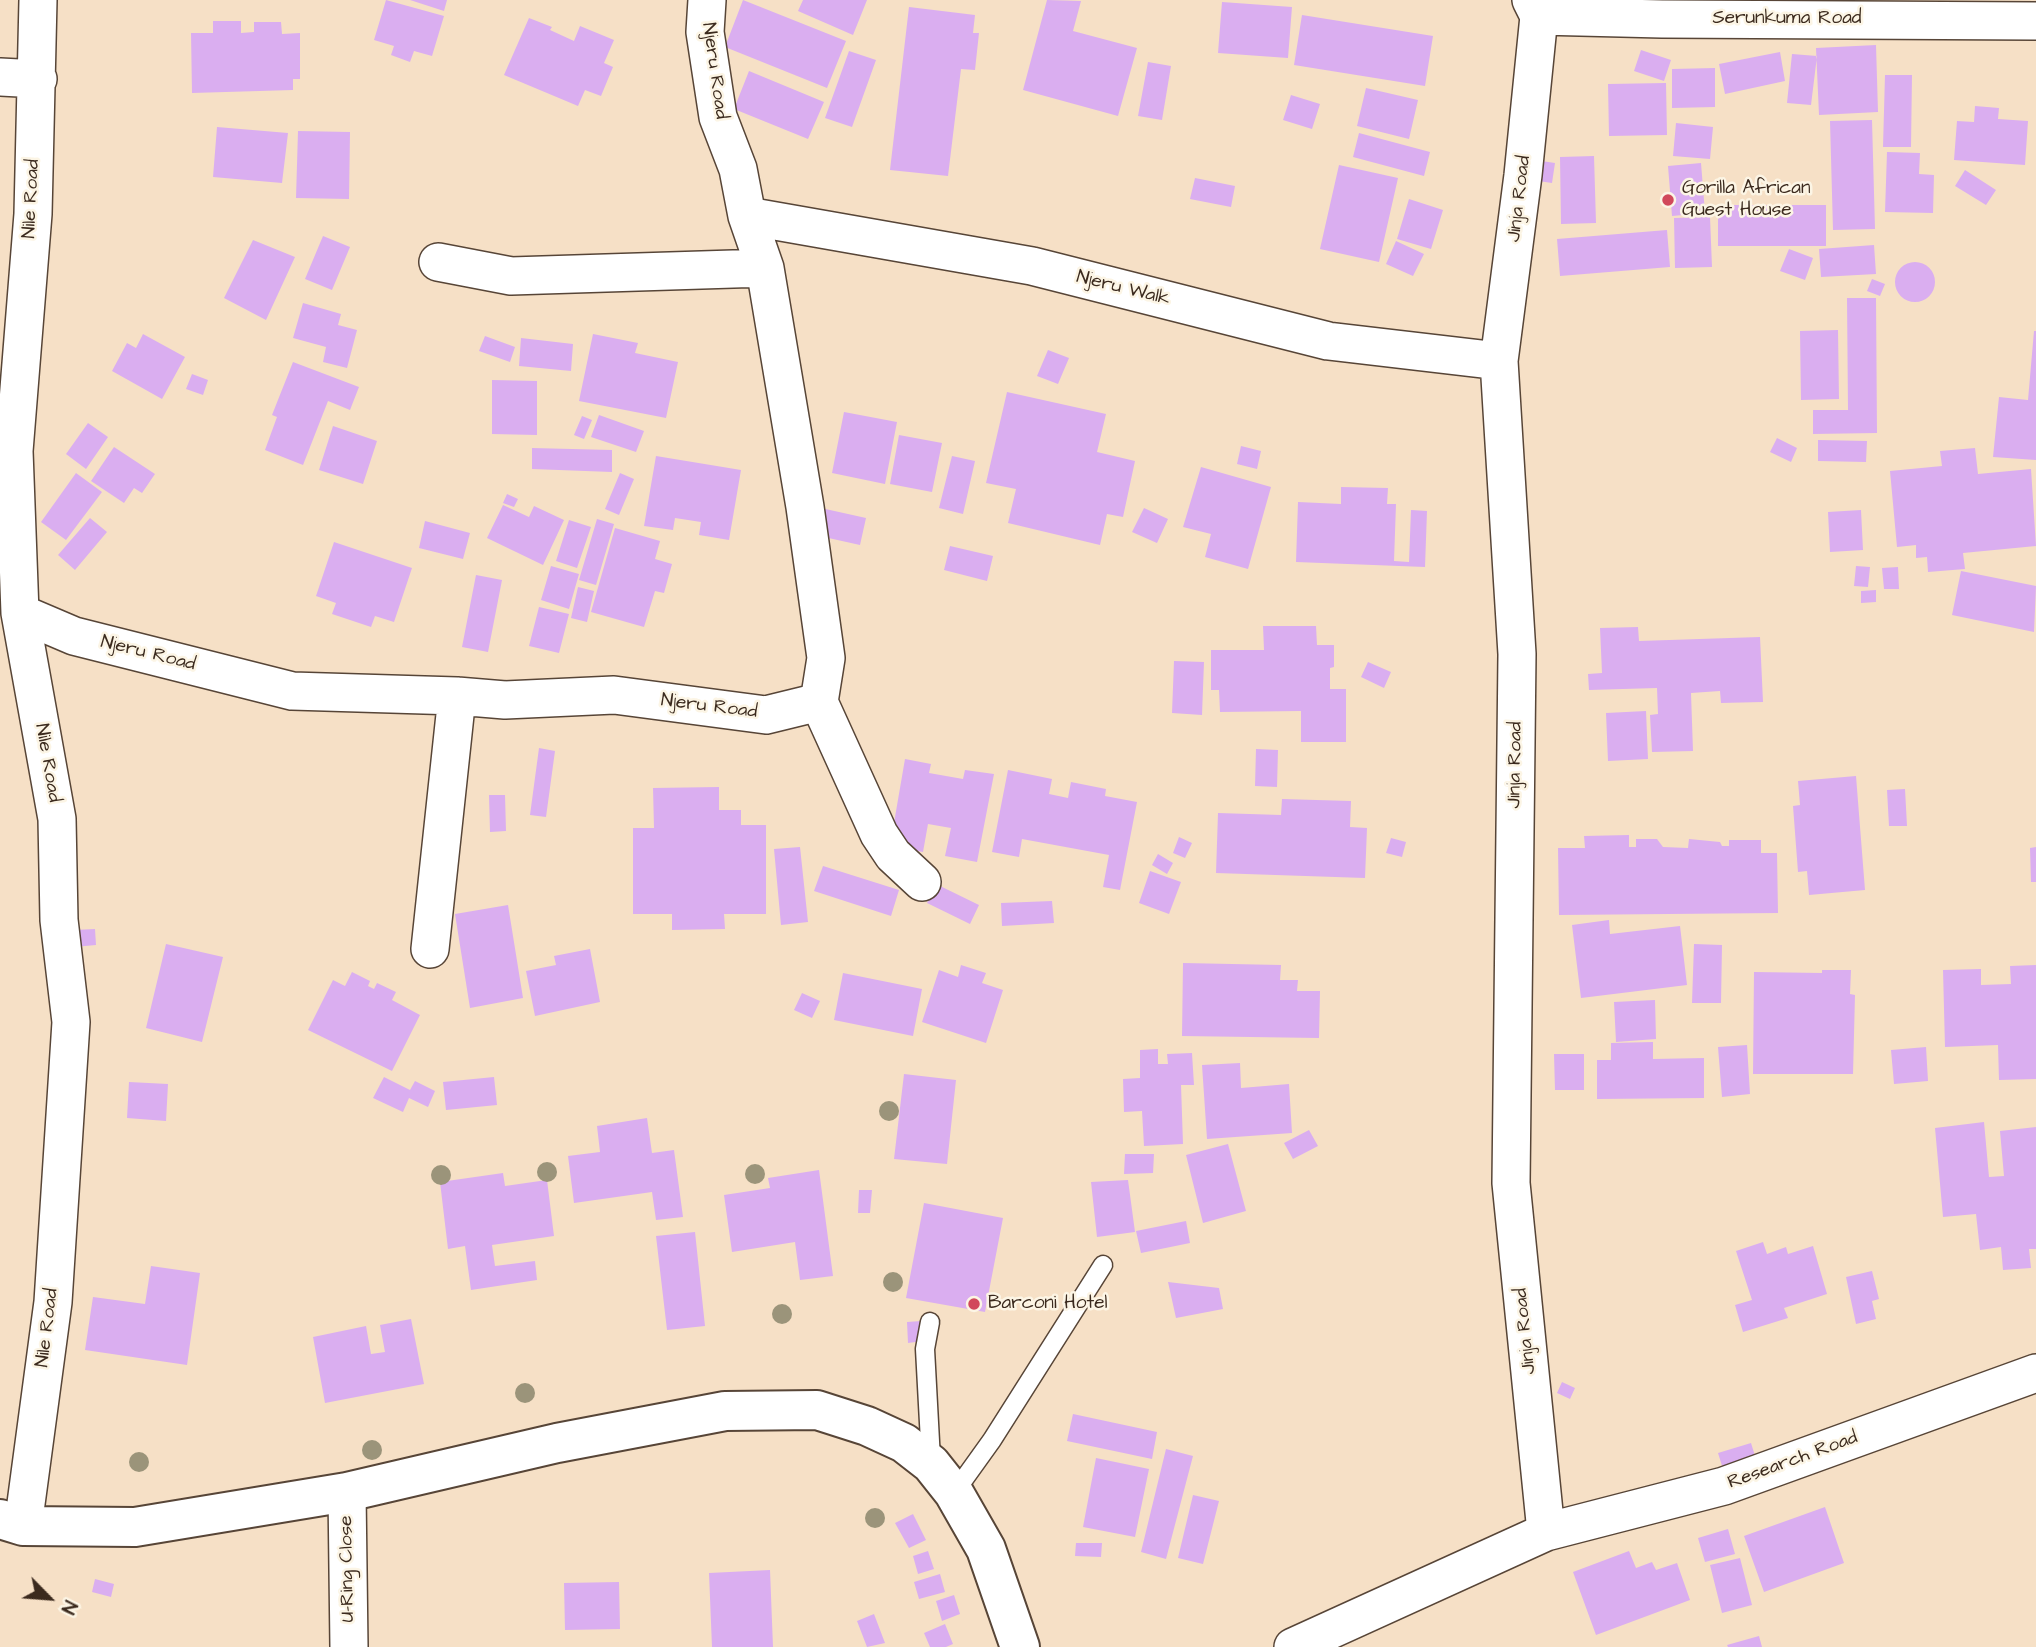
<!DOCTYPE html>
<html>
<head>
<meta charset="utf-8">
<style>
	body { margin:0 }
	#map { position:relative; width:2036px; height:1647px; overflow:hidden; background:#f6e0c6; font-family:"Architects Daughter",sans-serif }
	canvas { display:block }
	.north { position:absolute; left:14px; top:1563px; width:70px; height:70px; -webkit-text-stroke:5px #fcf5e5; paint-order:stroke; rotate:115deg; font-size:19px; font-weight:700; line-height:28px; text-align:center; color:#3b2a1e }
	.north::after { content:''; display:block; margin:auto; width:24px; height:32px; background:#3b2a1e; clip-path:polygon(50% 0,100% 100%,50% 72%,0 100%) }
</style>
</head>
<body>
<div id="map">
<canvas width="2036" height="1647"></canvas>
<div class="north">N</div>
</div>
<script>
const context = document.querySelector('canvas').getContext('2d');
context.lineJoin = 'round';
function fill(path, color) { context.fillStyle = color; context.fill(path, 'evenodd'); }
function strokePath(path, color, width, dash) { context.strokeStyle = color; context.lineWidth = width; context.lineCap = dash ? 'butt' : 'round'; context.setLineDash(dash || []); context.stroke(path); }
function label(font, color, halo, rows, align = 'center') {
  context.font = font + ' "Architects Daughter",sans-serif'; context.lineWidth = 5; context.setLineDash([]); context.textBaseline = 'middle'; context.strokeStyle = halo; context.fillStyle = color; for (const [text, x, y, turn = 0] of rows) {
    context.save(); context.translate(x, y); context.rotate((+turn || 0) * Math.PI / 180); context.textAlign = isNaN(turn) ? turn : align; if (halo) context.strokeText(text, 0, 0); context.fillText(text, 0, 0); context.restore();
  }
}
fill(new Path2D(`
	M386,0L444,16L432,56L414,51L410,62L391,55L394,46L374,40Z
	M410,0H447L444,11Z
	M743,0L846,41L827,88L725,47Z
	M803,0H867L853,35L798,11Z
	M1047,0L1081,1L1073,31L1137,48L1118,116L1023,90Z
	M1222,2L1292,7L1288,58L1218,53Z
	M909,7L975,15L973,33H979L975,70L961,69L948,176L890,170Z
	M1302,15L1433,36L1425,86L1294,65Z
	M529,18L552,27L550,30L574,41L580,26L614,40L604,63L613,67L601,96L585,90L578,106L504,75Z
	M213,21H241V33L254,32V22H281L282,34L300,33V79H293V90L192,93L191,33H213Z
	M1876,45L1878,112L1819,115L1816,48Z
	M1641,50L1671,60L1664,81L1634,71Z
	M849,51L876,60L852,127L825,118Z
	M1780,52L1785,81L1725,94L1719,64Z
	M1792,54L1817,56L1811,105L1787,103Z
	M1148,62L1171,66L1162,120L1138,116Z
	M1715,68V107L1672,108V69Z
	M749,71L824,102L808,139L734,109Z
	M1885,75H1912L1911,147H1883Z
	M1666,83L1667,135L1609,136L1608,84Z
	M1366,88L1418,100L1409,139L1357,126Z
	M1291,95L1320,104L1312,129L1283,120Z
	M1975,106L1999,108L1998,119L2028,121L2025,165L1954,160L1957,121L1974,122Z
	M1872,120L1875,229L1833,230L1830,121Z
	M1676,123L1713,127L1710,159L1673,156Z
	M217,127L288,133L282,183L213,177Z
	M298,131L350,132L349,199L296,198Z
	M1359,133L1430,152L1424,176L1353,157Z
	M1887,152L1920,153L1919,174L1934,175L1933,213L1885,212Z
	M1594,156L1596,223L1561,224L1560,157Z
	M1528,159L1555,163L1552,183L1525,179Z
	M1701,163L1705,213L1672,216L1668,166Z
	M1339,165L1398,178L1379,262L1320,249Z
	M1965,170L1996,190L1986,205L1955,186Z
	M1195,178L1235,186L1231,207L1190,199Z
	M1409,199L1443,210L1431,249L1397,239Z
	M1718,205H1826V246H1718Z
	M1710,217L1712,267L1675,268L1674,218Z
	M1667,230L1670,267L1560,276L1557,239Z
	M323,236L350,247L332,290L305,279Z
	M253,240L295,257L266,320L224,298Z
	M1396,241L1424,254L1413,276L1386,264Z
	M1874,245L1876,274L1821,277L1819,249Z
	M1789,249L1813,258L1805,280L1780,271Z
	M1895 282a20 20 0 1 1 40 0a20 20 0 1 1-40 0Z
	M1872,279L1885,284L1880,296L1867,291Z
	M1847,298H1876L1877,433L1813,434V410H1848Z
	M303,303L341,314L338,325L357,330L347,368L323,362L326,347L293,338Z
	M1838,330L1839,399L1801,400L1800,331Z
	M2034,331H2036V460L1993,457L1999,397L2028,400Z
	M143,334L185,357L162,399L112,371L127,343L136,348Z
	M593,334L638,343L635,353L678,362L666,418L579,401Z
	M485,336L515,347L510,362L479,351Z
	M521,338L573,344L571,371L519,366Z
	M1048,350L1069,358L1058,384L1037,376Z
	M293,362L359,387L350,410L328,401L303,465L265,450L277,417L272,415Z
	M192,374L208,380L203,395L186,389Z
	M492,380L537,381V435L492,434Z
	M1007,392L1106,414L1097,452L1135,461L1123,517L1107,514L1100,545L1008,523L1016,489L986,483Z
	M844,412L897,422L885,484L832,473Z
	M599,415L644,431L636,452L591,437Z
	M582,416L592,420L584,439L574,435Z
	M88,423L108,437L86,469L66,454Z
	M333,426L377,441L363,484L319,470Z
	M899,435L942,443L932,492L890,484Z
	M1777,438L1797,448L1791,462L1770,452Z
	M1818,440L1867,441L1866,462L1818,461Z
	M1241,446L1261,451L1257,469L1237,464Z
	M114,447L155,474L142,493L134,488L124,503L91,481Z
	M532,448L612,450V472L532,469Z
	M1975,448L1978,474L2031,469L2036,546L1963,553L1965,569L1928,572L1927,557L1916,558V545L1897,547L1890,471L1942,466L1940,451Z
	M656,456L741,470L729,540L699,535L701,522L675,518L673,530L644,526Z
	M952,456L975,461L963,514L939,508Z
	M1201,467L1271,487L1248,569L1205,557L1211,534L1183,527Z
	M76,473L102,492L66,540L41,522Z
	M620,473L634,479L619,515L605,509Z
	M1341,487L1388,488L1387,504H1396L1394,561L1409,562L1411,510L1427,511L1425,567L1296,562L1298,502L1341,504Z
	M507,494L518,499L514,507L503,503Z
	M503,505L529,517L534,506L564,520L543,565L487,538Z
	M821,508L866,518L860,545L815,535Z
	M1144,508L1168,519L1157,543L1132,532Z
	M1861,510L1863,550L1830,552L1828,512Z
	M90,518L107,532L75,570L58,555Z
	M597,519L614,524L596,585L579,580Z
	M569,520L591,527L577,568L556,561Z
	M425,521L470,533L463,559L419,548Z
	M615,528L660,541L655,559L672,564L664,593L655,591L644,627L591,612Z
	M334,542L412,568L394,622L375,616L371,627L332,614L336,603L316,596Z
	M950,546L993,556L987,581L944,570Z
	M551,566L579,574L569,609L541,600Z
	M1856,566L1870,567L1868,587L1854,586Z
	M1898,567L1899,589H1884L1882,568Z
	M1961,571L2036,586L2034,632L1952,615Z
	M476,575L502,580L488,652L462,647Z
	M578,587L594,591L587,622L571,618Z
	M1876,590V602L1861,603V591Z
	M539,607L569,614L559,653L529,646Z
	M1263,626H1316L1317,645H1334V667L1330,668V689H1346V742H1301V711L1220,712L1219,690H1211V650H1264Z
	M1638,627L1639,641L1760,637L1763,702L1721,703L1720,691L1691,693L1693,751L1652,752L1650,715L1658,714L1657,688L1589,690L1588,674L1602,673L1600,628Z
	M1174,661L1204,662L1202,715L1172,713Z
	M1368,662L1391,672L1384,688L1361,677Z
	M1646,711L1648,759L1608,761L1606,713Z
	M539,748L555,751L546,817L530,815Z
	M1256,749L1278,750L1277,787L1255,786Z
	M905,759L931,764L929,773L963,779L965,770L994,774L977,862L945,856L951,828L928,824L923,852L890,846Z
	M1008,770L1052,779L1049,794L1068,798L1071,782L1106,789L1105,796L1137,802L1120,890L1103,887L1109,855L1022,839L1019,857L992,852Z
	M1856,776L1865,890L1809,895L1807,871L1798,872L1793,806L1800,805L1798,781Z
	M719,787V810H741V825H766V914H724L725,929L672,930V914H633V828H654L653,788Z
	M1905,789L1907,826H1889L1887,790Z
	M489,795H505L506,831L490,832Z
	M1282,799L1351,801L1350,827L1367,828L1365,878L1216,873L1218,813L1281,815Z
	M1629,835V847H1636V839H1657L1663,847L1688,848L1689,839L1720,842L1722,846H1729V840H1761V853H1777L1778,913L1559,915L1558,848H1585L1584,836Z
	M1179,837L1192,843L1185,858L1173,853Z
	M1391,838L1406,842L1402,857L1386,853Z
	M800,847L808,922L781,925L774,849Z
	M2036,847V882H2031L2030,848Z
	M1158,854L1173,863L1167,874L1152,865Z
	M823,866L899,890L891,916L814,891Z
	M1150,871L1181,882L1169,914L1139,903Z
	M936,884L979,905L970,924L927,903Z
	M1052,901L1054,923L1002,926L1001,903Z
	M508,905L523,998L470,1008L455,914Z
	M1609,920L1610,934L1680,926L1687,985L1581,998L1572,925Z
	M95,929L96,945L74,947L73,930Z
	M166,944L223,957L202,1042L146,1028Z
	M1694,944L1722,945L1721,1003H1692Z
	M590,949L600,1002L535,1016L526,971L556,965L554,956Z
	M1183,963L1281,965L1280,980H1298L1297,991H1320L1319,1038L1182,1036Z
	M961,965L986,973L982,983L1003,990L986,1043L922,1022L939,970L958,977Z
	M2036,965V1079L1999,1080L1998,1045L1945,1047L1943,970L1981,969V985L2011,984L2010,966Z
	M1822,970H1851L1850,994L1855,995L1853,1074H1753L1754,972L1822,973Z
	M352,972L370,981L368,986L374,989L377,983L396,992L392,1000L420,1015L392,1071L308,1030L333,980L345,986Z
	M843,973L922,989L913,1036L834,1020Z
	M802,993L820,1001L812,1018L794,1010Z
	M1655,1000L1656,1039L1616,1042L1614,1002Z
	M1653,1042V1059L1704,1058V1098L1597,1099V1060H1611V1043Z
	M1747,1045L1750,1094L1722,1097L1718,1047Z
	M1926,1047L1928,1081L1894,1084L1891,1050Z
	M1158,1049V1064H1168L1167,1054L1192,1053L1194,1085H1181L1183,1144L1144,1146L1142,1111L1124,1112L1123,1079L1140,1078V1050Z
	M1554,1054H1584V1090H1555Z
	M1240,1063L1241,1088L1289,1084L1292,1133L1207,1139L1202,1065Z
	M904,1074L956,1080L947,1164L894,1159Z
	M384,1077L410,1090L415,1081L435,1091L428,1107L409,1098L403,1112L373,1098Z
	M494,1077L497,1105L446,1110L443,1082Z
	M129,1082L168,1084L166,1121L127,1118Z
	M647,1118L652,1153L674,1150L683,1217L656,1220L652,1192L574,1203L568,1156L600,1152L597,1126Z
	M1984,1122L1989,1177L2004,1176L2000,1131L2036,1127V1249H2029L2031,1268L2003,1270L2001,1247L1980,1250L1976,1214L1943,1217L1935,1128Z
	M1309,1130L1318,1146L1293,1159L1284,1143Z
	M1228,1144L1246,1211L1203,1223L1186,1155Z
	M1125,1154H1154L1153,1173L1124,1174Z
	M819,1170L833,1276L800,1280L795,1242L732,1252L724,1195L770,1188L768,1178Z
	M503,1173L505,1186L547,1180L554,1236L492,1245L495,1266L535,1261L537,1280L471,1290L465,1246L448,1249L440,1182Z
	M1128,1180L1135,1232L1097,1237L1091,1182Z
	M859,1190H872L870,1213H858Z
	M924,1203L1003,1218L985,1312L906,1298Z
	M1186,1221L1190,1243L1141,1253L1136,1231Z
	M695,1232L705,1326L667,1330L656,1236Z
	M1763,1242L1767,1254L1786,1247L1788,1254L1813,1246L1827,1294L1784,1308L1788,1318L1743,1332L1735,1305L1752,1300L1736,1251Z
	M151,1266L200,1273L187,1365L85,1350L93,1297L145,1304Z
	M1872,1271L1879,1299L1872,1301L1876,1319L1856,1324L1846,1277Z
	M1168,1282L1219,1288L1223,1309L1176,1318Z
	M411,1319L424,1384L325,1403L313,1337L366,1326L371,1354L385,1352L380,1325Z
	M921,1321L923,1341L908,1343L907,1322Z
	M1562,1382L1575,1388L1570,1399L1557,1393Z
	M1073,1414L1157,1432L1152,1459L1067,1441Z
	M1751,1443L1756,1459L1723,1469L1718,1453Z
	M1166,1449L1193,1456L1166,1559L1141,1552Z
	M1096,1458L1149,1469L1135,1537L1083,1527Z
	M1193,1495L1219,1501L1203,1564L1178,1558Z
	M1825,1507L1844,1563L1764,1592L1744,1536Z
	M913,1514L926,1540L909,1548L895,1523Z
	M1728,1529L1735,1554L1705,1562L1698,1538Z
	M1076,1543H1102L1101,1557L1075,1556Z
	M928,1551L934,1569L918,1574L913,1556Z
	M1629,1551L1636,1568L1652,1562L1656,1570L1677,1563L1690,1600L1596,1635L1573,1572Z
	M1740,1558L1752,1605L1722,1613L1710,1565Z
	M770,1570L773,1647H712L709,1573Z
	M940,1574L945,1592L919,1599L914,1582Z
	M95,1579L114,1584L111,1597L92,1592Z
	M619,1582L620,1629L565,1630L564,1583Z
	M954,1595L960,1614L942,1621L936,1601Z
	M874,1614L885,1643L867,1647L857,1621Z
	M945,1624L953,1644L946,1647H930L924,1633Z
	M1759,1636L1762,1647H1728L1727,1645Z`), '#daaef0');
const service = new Path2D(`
	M930,1322L925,1349L931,1460
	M954,1493L992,1440L1103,1265`);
const minor = new Path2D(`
	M1531,0L1539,16L1523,175L1499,361L1517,654L1511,1183L1546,1532
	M1539,16L1662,19L2036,21
	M0,77L38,79
	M747,216L1032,266L1328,341L1499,361
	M438,262L511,276L765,268
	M20,613L74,636L292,691L457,696L505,700L614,695L766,715L819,702L826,658L805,507L765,268L747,216L738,169L718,117L705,32L707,0
	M819,702L879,834L893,855L922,882
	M430,949L457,696
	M347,1492L349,1647
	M23,1526L53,1302L71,1022L59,920L57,819L20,613L14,451L33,214L38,0
	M1293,1647L1546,1532L1724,1486L2036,1373`);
const tertiary = new Path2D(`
	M0,1519L23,1526L135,1527L347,1492L557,1443L725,1411L817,1410L867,1426L904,1443L931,1464L954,1493L986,1549L1020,1647`);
strokePath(service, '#574537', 21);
strokePath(minor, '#574537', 40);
strokePath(tertiary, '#574537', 42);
strokePath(service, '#fff', 18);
strokePath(minor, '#fff', 37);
strokePath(tertiary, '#fff', 38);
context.fillStyle = '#9b947a';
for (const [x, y] of [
	[889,1111],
	[547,1172],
	[755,1174],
	[441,1175],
	[893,1282],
	[782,1314],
	[525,1393],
	[372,1450],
	[139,1462],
	[875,1518]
]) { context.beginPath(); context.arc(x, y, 10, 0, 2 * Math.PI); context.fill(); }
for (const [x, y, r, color] of [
	[1668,200,7,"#d1495b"],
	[974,1304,7,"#d1495b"]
]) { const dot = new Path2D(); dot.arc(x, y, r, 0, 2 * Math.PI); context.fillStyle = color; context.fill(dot); strokePath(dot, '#fcf5e5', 2.5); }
label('19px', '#3b2a1e', '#fcf5e5', [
	["Serunkuma Road",1787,19],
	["Njeru Road",714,71,82],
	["Nile Road",32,199,-87],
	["Jinja Road",1520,199,-83],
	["Njeru Walk",1123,289,14],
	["Njeru Road",148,654,14],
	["Njeru Road",709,707,7],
	["Nile Road",47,763,80],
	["Jinja Road",1516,765,-89],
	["Nile Road",48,1328,-83],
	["Jinja Road",1526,1331,-96],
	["Research Road",1793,1461,-20],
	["U-Ring Close",348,1569,-91]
]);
label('19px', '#3b2a1e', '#fcf5e5', [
	["Gorilla African",1682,189],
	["Guest House",1682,211],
	["Barconi Hotel",988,1304]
], 'left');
</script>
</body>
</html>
